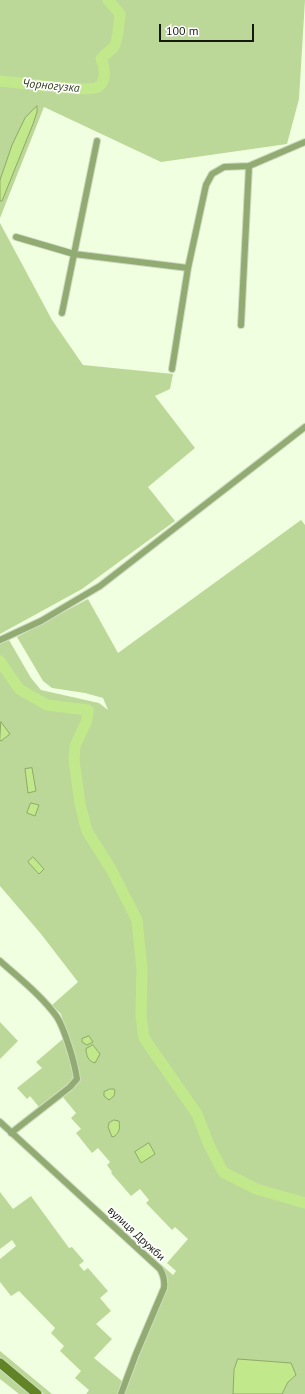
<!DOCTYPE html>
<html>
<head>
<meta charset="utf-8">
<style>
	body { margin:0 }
	#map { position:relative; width:305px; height:1394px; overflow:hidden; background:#f1ffe1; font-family:"PT Sans",sans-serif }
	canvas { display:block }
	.scale { position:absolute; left:159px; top:24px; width:95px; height:18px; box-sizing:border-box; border:2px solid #151a10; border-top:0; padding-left:5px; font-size:12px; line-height:14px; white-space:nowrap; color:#151a10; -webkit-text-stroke:3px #fff; paint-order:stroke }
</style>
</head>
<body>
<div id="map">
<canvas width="305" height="1394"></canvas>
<div class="scale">100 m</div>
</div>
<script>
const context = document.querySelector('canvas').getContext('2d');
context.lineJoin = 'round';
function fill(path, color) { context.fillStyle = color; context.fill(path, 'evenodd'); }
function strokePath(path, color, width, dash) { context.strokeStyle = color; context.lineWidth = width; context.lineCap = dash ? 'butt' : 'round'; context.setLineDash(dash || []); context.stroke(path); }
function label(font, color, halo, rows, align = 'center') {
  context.font = font + ' "PT Sans",sans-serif'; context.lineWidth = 3.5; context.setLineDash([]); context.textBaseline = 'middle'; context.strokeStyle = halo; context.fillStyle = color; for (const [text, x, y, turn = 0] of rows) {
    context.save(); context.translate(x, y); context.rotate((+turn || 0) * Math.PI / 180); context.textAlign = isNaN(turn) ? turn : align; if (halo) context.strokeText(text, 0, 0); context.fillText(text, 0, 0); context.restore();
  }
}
fill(new Path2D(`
	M0,0H305L299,99L287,144L161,162L44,107L0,218Z
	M0,223L52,320L83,365L173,374L170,389L155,396L195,448L148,487L175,521L82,589L0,634Z
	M301,520L305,525V1394H282L288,1382L296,1375L234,1370L233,1394H123L127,1382L168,1284C165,1268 149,1257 138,1246L139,1245L173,1275L176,1271L167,1263L188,1239L175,1227L172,1230L146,1203L149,1200L140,1189L131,1196L111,1173L112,1172L107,1165L110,1162L98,1148L92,1153L76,1133L81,1129L71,1118L76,1113L62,1096L76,1085L68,1038L61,1014L52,1005L78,982L41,934L0,886V644L9,640L31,678L41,690L99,703L108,710L103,698L85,693L52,688L43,681L17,637L88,599L118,653Z
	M0,1022L18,1041L0,1059Z
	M64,1038L75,1074L73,1083L14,1129L13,1127L39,1107L30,1096L27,1099L17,1088L42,1068L36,1062Z
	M0,1192L13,1209L31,1196L69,1248L72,1247L84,1261L79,1265L84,1271L88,1268L108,1291L100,1298L111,1311L96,1324L112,1339L94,1358L122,1381L118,1394H86L89,1390L75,1378L81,1371L60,1351L64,1346L51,1333L55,1328L19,1291L11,1296L0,1282V1259L16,1246L12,1240L0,1249Z
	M0,1351L52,1394H44L0,1357Z
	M0,1367L32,1394H19L0,1379Z`), '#bcd898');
const water = new Path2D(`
	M37,106V112L33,124L2,201H0V180L12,145L25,118Z
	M1,722L10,734L1,741L0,740Z
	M32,768L36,791L28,793L25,769Z
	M31,803L39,805L35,816L27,813Z
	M33,857L44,869L39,874L28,862Z
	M89,1036L93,1042L87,1045L82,1042V1039Z
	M93,1045L100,1054L95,1063C88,1061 86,1055 86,1049Z
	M110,1089H114L115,1091L114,1096L109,1100L104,1096V1092Z
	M114,1120L119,1121C120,1128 120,1131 115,1136L112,1137L108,1127L109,1123Z
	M149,1143L155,1154L141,1163L135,1152Z
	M238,1359L291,1363L296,1375L288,1382L282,1394H233L234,1370Z`);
fill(water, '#c2e88c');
strokePath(water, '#8eaa67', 1);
strokePath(new Path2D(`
	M0,81C16,82 88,93 98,87C107,81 105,67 101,59C105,54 108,52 113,48C118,43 119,22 120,14L108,0
	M0,661L19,689L47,705L88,710L87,720L75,746L74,760L80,804L87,831L111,869L137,920L142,969L141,1016L144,1038L197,1114L209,1145L223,1172L256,1189L305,1203`), '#c2e88c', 11);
const street = new Path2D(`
	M16,237L74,254L188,268
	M62,313L97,141
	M241,325L249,166
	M172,369L188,268L206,185L212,174L224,167L249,166L305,142
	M0,640L41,621L100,586L305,427
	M0,961C19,978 42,996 57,1017C65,1030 75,1064 77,1079L70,1087L11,1133
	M0,1122L160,1269C164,1276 165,1281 164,1288L136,1354L121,1394`);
const secondary = new Path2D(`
	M0,1363L37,1394`);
strokePath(street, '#cedac0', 8);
strokePath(secondary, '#cedac0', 11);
strokePath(street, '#92ab72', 6);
strokePath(secondary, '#628426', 9);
label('11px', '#151a10', '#fff', [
	["вулиця Дружби",136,1234,43]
]);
label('italic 12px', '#31401a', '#fff', [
	["Чорногузка",51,86,5]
]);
</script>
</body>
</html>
